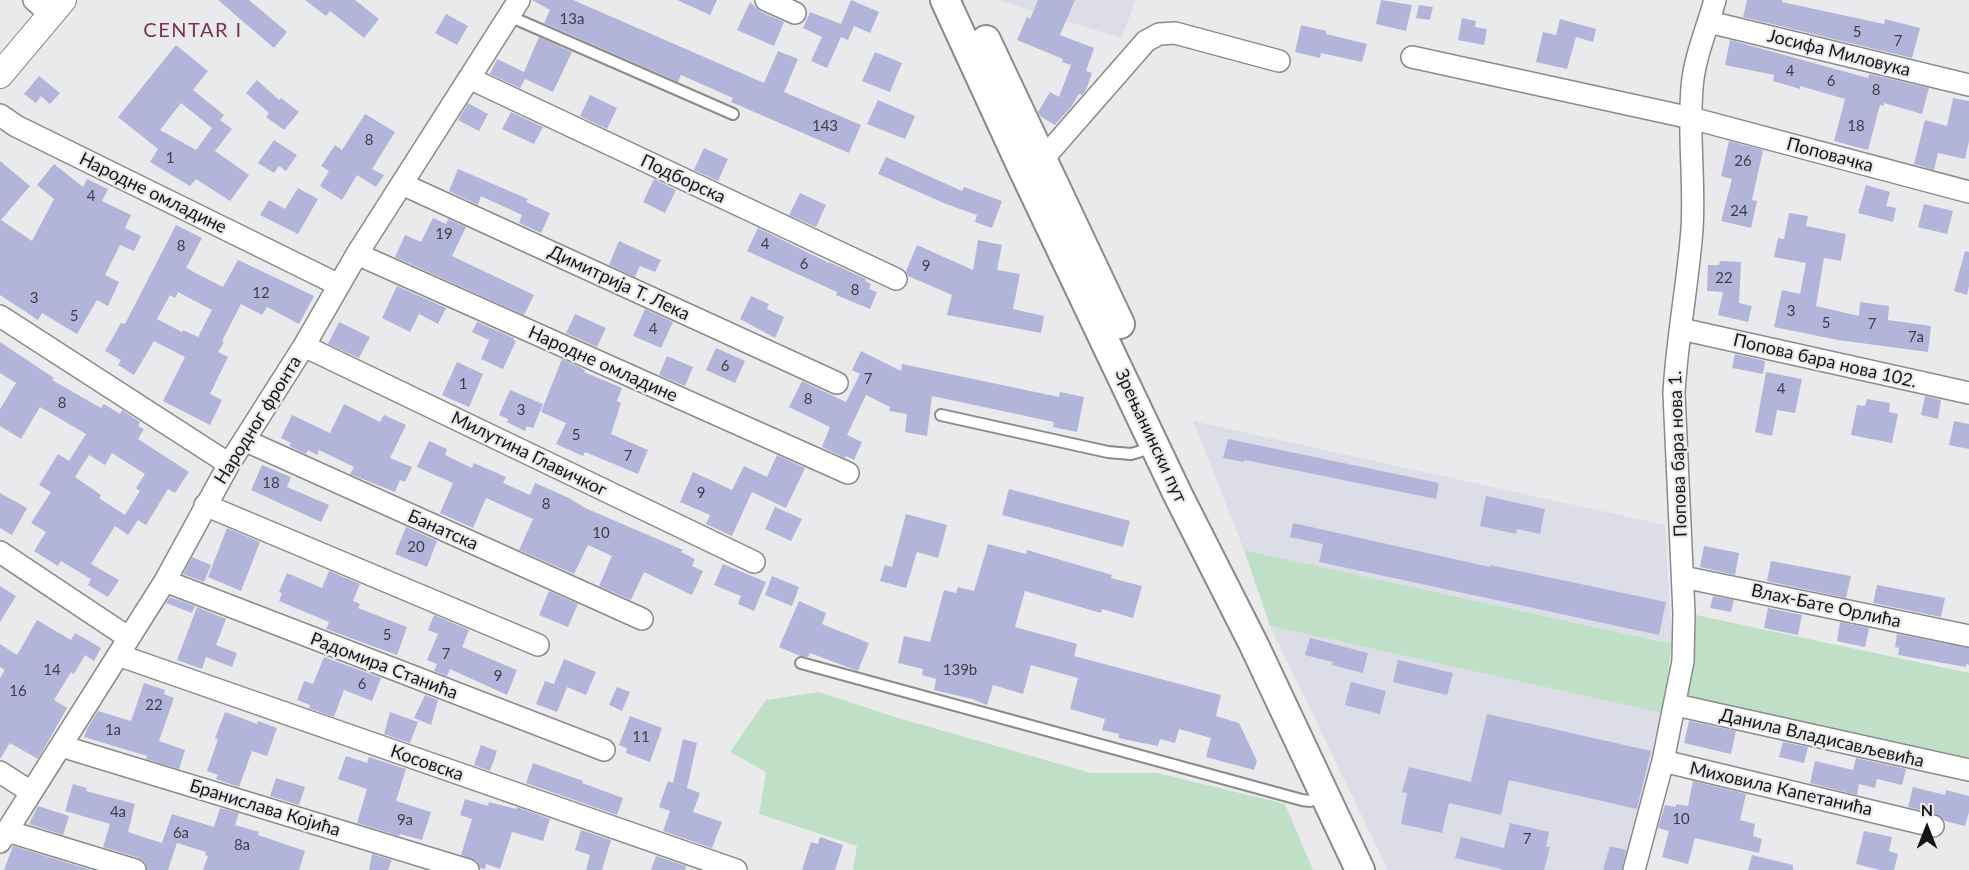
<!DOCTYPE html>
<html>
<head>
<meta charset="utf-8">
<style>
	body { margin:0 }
	#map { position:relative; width:1969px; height:870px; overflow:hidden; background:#eaeaec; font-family:Lato,sans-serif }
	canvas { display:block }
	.north { position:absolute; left:1897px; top:798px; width:60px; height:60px; -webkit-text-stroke:4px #eaeaec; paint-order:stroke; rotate:0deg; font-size:16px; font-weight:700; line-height:24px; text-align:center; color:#171718 }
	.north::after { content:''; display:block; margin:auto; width:21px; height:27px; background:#171718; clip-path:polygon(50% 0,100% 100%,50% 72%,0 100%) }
</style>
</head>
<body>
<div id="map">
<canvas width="1969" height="870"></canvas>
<div class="north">N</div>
</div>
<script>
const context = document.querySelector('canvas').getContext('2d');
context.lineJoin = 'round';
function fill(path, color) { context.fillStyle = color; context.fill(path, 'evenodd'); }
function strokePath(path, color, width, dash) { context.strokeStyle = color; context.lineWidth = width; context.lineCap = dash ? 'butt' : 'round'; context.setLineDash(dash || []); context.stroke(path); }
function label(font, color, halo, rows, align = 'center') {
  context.font = font + ' Lato,sans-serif'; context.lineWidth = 4.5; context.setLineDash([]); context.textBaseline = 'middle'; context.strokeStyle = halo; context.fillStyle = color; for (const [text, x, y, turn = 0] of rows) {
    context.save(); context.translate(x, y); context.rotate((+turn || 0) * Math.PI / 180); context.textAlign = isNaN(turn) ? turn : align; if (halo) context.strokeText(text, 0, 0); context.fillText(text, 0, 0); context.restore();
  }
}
fill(new Path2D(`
	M997,0H1136L1121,38Z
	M1193,421L1665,525L1672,644L1244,550Z
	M1270,626L1662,713L1640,833L1627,870H1388Z`), '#dcdde7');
fill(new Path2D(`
	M1244,550L1672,644L1662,713L1270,626Z
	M1691,614L1969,673V764L1683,701Z
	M819,692L898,718L1091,773H1158L1285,804L1313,870H853L857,846L759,814L766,772L730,752L766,700Z`), '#bfe0c7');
fill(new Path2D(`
	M218,0H249L287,32L274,48Z
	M305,0H355L379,19L364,38L330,11L326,16Z
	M532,0H573L764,83L778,51L798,59L784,92L861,125L849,153L731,102L733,98L681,75L678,82L544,23L550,10Z
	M677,0H717L710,15Z
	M851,0L879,12L870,33L854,26L848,40L841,37L827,68L811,61L822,37L803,28L810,12L841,24Z
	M1038,0H1075L1060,35L1094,48L1086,71L1092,73L1086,90L1082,95L1079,94L1071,107L1055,125L1041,117L1038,112L1050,92L1059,97L1071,65L1062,62L1063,59L1017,40L1027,17L1030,19Z
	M1381,0L1412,5L1406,31L1376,24Z
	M1747,0H1782V2L1884,24L1885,19L1920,28L1912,58L1743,17Z
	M750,2L761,12L784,22L774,46L737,30Z
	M1419,5L1433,7L1430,20L1416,18Z
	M446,14L468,26L457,45L435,33Z
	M1462,18L1476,21L1475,27L1487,29L1484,45L1458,40Z
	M1560,19L1596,29L1593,42L1576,37L1567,69L1536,62L1543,32L1556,35Z
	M1301,25L1326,31V34L1367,44L1362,62L1321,53L1320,58L1295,52Z
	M539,37L572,52L553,92L525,79L520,88L490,74L497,59L524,72Z
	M1730,40L1868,78L1869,74L1929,88L1922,114L1884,103V106L1880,105L1868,150L1834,141L1845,99L1800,86V89L1773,81L1774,75L1725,65Z
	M176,45L208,71L193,90L224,115L220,120L232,129L215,151L249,175L230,201L196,179L190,186L150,162L158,149L118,117ZM181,103L212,128L196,150L160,130Z
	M875,52L902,63L890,92L862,81Z
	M39,76L60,93L50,104L41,96L36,103L24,94Z
	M257,80L279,100L281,98L299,112L284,130L266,117L269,113L246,93Z
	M590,95L617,108L607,129L580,116Z
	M1953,98L1969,101V141L1965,159L1938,153L1934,170L1914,164L1925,120L1947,126Z
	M878,100L915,116L905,139L867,124Z
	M468,103L488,114L479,131L458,120Z
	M511,112L543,127L534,144L502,129Z
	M365,114L395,132L372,169L384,175L376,187L357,175L342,200L320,186L329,171L321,166L335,145L342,150Z
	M274,140L297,155L286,171L279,166L274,173L258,163Z
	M1729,141L1763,150L1752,200L1757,201L1751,228L1721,221L1732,179L1721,176Z
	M704,148L728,159L718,181L694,170Z
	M886,157L962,191L964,187L1002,201L992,228L975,222L977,215L946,204L878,174Z
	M0,161L30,186L1,220L32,241L54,199L37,185L54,164L83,187L87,179L108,189L102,201L131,215L125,228L141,236L134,251L120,245L105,275L119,282L108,306L97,300L77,334L42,313L38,320L0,295Z
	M458,169L528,199L526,202L550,213L541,233L519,223L522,215L481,196L478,205L449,191Z
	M654,179L676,190L665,213L643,202Z
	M1866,185L1890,192L1886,206L1896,208L1893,222L1858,213Z
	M298,188L318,199L298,234L260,215L269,200L285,209Z
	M800,193L826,205L816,227L789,215Z
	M1924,204L1953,211L1947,234L1918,227Z
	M1789,213L1808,216L1806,226L1846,234L1841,261L1824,258L1816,306L1859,316L1860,302L1889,306L1888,320L1931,326L1928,352L1838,340L1774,327L1782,290L1800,294L1806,263L1774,257L1778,238L1784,239Z
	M433,218L446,224L448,219L466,227L452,256L534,295L524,315L395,257L405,235L421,242Z
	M176,225L202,238L186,268L223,287L238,260L314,296L299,324L267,307L262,315L241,304L222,341L224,342L218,352L228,357L210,394L222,400L210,425L163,401L185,357L154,341L134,375L118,365L121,360L105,351L121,323L125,324ZM178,292L212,310L198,337L183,330L182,332L157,319L170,295L175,298Z
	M758,228L829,263V262L866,279L865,281L871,284L869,289L877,292L870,309L836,295L837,292L747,251Z
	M978,240L1002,245L997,270L1020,274L1013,309L1044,316L1041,333L947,315L952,295L908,276L906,271L917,245L973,270Z
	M619,241L661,260L655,272L640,266L635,277L609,265Z
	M1965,251L1969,252V286L1967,295L1954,291Z
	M1720,261L1741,262L1739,303L1752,306L1748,322L1718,315L1723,292L1707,291L1708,265H1719Z
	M397,286L446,308L438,324L419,314L410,332L382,318Z
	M751,296L769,304L767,309L784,317L775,338L740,319Z
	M645,309L673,322L661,348L633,336Z
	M575,314L606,328L597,347L566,333Z
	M339,322L370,337L359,358L328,344Z
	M477,322L514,338L513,340L516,341L503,369L481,359L489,340L472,332Z
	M0,342L54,378L52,380L101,408L104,404L120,414L122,410L140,422L138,426L144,429L138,439L189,472L175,493L168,489L146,525L138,520L128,535L115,526L91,564L119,580L108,597L88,585L91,579L61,561L58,566L34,551L46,532L31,523L51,492L39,485L58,454L69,461L86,434L40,407L21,439L0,426V409L16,383L0,373ZM112,453L145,474L136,488L140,491L125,515L99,498L101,495L75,477L89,455L105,465Z
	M716,348L745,361L735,383L706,370Z
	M861,351L901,371L902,364L1059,397L1060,392L1084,397L1077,432L1053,427L1054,422L932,396L927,436L905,432L907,414L889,411L890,407L866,395L847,435L862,442L854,460L846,456L845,458L822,447L830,427L789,407L802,381L846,402L860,374L852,370Z
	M1735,354L1765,361L1763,374L1732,368Z
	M667,356L693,367L685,386L659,375Z
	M562,359L585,370L584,372L622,388L617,401L621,403L611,434L648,450L638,474L585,452L583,456L556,444L566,423L541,412Z
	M457,362L483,374L469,407L442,395Z
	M1766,372L1802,379L1795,413L1777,410L1772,436L1755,432Z
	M510,390L543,404L533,428L527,426L525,431L507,422L508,419L499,415Z
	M1925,396L1941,400L1938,419L1921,415Z
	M1867,399L1890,403L1889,412L1898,414L1892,443L1851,435L1857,405L1865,406Z
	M344,404L380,422L384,415L406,425L390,458L412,467L405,482L400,480L395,492L350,474L354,467L319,450L317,455L308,450L306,454L289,446L291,443L281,438L292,415L330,433Z
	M1954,421L1969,424V449L1949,445Z
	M1228,439L1439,483L1436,499L1245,460L1244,462L1223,458Z
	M429,441L447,449L445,455L472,468L474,463L506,477L503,483L530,495L535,483L569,498L585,508L683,550L681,552L695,559L692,566L703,571L692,595L644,572L631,600L599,586L612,556L588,545L574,574L519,550L533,519L486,498L473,528L440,513L453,483L417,467Z
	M777,455L805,468L786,508L752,492L732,536L706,524L710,515L680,502L693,472L732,490L744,466L767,477Z
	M262,465L291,477L287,487L329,505L321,522L251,490Z
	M1009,489L1130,521L1123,547L1002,515Z
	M0,493L27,508L12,535L0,528Z
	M1486,496L1545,509L1540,534L1517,529L1516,534L1480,526Z
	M775,507L802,519L791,541L765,529Z
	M906,514L947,525L938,558L917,552L906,588L880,581L885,565L892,567Z
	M1293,523L1490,567V565L1666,602L1659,635L1319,562L1323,544L1290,537Z
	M406,527L437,541L427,567L395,554Z
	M227,528L260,542L241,591L208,577Z
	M988,544L1026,554L1027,550L1112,575L1111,578L1142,586L1133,618L1102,609L1101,613L1025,591L1015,627L1077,644L1074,656L1221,695L1216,716L1239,723L1257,761L1254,770L1206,757L1211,738L1179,729L1175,743L1160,739L1158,746L1118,738L1119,734L1102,730L1105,719L1070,709L1078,678L1031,665L1023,694L993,685L987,705L972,699L934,690L936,679L922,675L923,669L898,663L904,636L930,642L944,590L956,593L958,587L974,591Z
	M1704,546L1739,553L1735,575L1700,567Z
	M192,557L211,565L204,582L183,574Z
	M1771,561L1851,576L1846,598L1767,581Z
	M723,564L766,582L754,611L738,604L741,596L714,585Z
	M329,571L360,584L353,601L360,604L358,608L407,627L397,655L326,629L329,622L279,601L282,593L279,592L287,573L322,588Z
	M772,576L799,587L792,606L765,595Z
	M1877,585L1945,598L1941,617L1873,603Z
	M0,586L16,596L0,622Z
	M549,591L578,604L568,627L539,615Z
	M1713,596L1734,600L1731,612L1710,608Z
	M170,597L195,606L192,613L166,603Z
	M799,601L826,613L822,624L869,643L858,671L810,653L808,657L800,656L779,647Z
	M197,607L226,619L216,645L237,653L232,667L206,657L202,669L177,660Z
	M1768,608L1802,615L1798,635L1764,628Z
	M434,615L469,630L462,647L517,670L507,695L450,669L447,676L434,671L437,664L427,660L438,634L428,630Z
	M37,620L71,640L75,633L101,648L94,661L85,655L74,674L71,672L54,700L67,708L38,759L10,743L0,759V678L5,670L0,667V644L17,655Z
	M1840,622L1869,628L1865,647L1837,641Z
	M1897,634L1969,648V665L1966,664V667L1898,655L1899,648L1895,647Z
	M1310,638L1368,653L1363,673L1332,665L1333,662L1305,655Z
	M324,657L381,678L372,701L344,690L334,717L309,708L310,705L297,700L304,681L313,684Z
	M564,659L596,672L586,695L567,687L557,712L536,704L545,681L554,684Z
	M1398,660L1453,673L1447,695L1393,682Z
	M1351,682L1386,691L1380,714L1345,705Z
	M144,683L165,690L164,694L174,698L159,741L185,750L179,769L146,759L147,756L84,737L87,729L98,711L131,721Z
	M617,687L630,692L622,711L609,705Z
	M425,695L438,700L431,725L414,718Z
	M225,712L257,724L258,721L277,728L267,756L252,751L239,787L216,779L218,775L207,771L218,739L215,738Z
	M390,712L418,722L410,743L384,734Z
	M1487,714L1651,751L1637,809L1509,780L1501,815L1449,803L1442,833L1401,824L1407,793L1402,792L1409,767L1471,782Z
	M630,716L662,728L650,762L626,753L627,748L619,745Z
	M1689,721L1736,731L1731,754L1684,743Z
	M683,739L697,743L687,788L700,793L693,812L722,822L712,848L663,831L670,811L659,807L668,781L673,783Z
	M1783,742L1808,747L1804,763L1779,757Z
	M481,745L497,751L490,771L474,765Z
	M346,756L367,763L369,757L406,769L396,801L431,812L422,840L400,834L399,836L357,823L367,789L338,779Z
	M1856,758L1906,769L1902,785L1877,779L1875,788L1859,784L1857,795L1810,783L1815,761L1853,770Z
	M533,763L583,781L582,783L623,798L617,815L526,783Z
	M276,778L305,787L299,805L270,796Z
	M1693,781L1746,794L1740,820L1755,824L1753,836L1762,839L1759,853L1695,838L1688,864L1662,857L1669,831L1658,828L1665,805L1676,807V804L1688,806Z
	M73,784L87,788L86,791L135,804L128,832L162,843L172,814L214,827L220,808L239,813L235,825L259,832L258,835L305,851L299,870H203L208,856L205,855L206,852L177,843L168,870H147L145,862L139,858L103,847L110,824L65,811Z
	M1913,787L1945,795L1946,790L1969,796V812L1965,826L1945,821L1936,814L1908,807Z
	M465,799L488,806L489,802L516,809L517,807L550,819L543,841L512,832L500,869L486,864L485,869L480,868L477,861L461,855L472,819L460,815Z
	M38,806L69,816L63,835L29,824Z
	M1510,823L1549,832L1546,847H1550L1544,870H1505L1455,858L1461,837L1504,848Z
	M581,830L611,840L602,870H586L590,855L575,850Z
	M1864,831L1892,837L1889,851L1898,854L1894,870H1880L1856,864Z
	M820,837L843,845L835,870H802L811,842L818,844Z
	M13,846L91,870H4Z
	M1610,846L1626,850L1622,870H1603Z
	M372,854L392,860L388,870H369Z
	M1752,855L1793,865V870H1748Z
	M656,856L686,866L685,870H651Z`), '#b3b4d9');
const service = new Path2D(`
	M509,16L733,114
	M941,415L1108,452L1131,454L1155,447
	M801,663L1302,800L1310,801L1324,796`);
const minor = new Path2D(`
	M34,0L51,15
	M766,0L795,13
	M1709,22L1969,85
	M1412,57L1691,118L1969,192
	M469,78L896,279
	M0,115L16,126L339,285
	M1042,160L1146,41L1159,34L1175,33L1279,61
	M402,184L837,383
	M357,254L848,473
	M0,316L229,464
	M1681,329L1969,393
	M304,346L754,562
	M244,440L642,619
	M205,505L538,645
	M0,552L129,638
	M1683,577L1969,636
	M165,581L604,750
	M118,655L736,870
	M1676,705L1969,770
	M61,746L468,870
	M1663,761L1933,826
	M0,772L31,792
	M7,831L135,870
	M0,842L165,581L229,464L304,346L357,254L519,0
	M1634,870L1663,761L1683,661L1684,613L1674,393C1677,338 1688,284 1692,229C1695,182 1688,135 1692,88C1694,58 1707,29 1715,0`);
const tertiary = new Path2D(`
	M0,75L63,0`);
const secondary = new Path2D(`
	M945,0L1020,163L1178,495L1254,645L1360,870
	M986,40L1120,324`);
strokePath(service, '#8a8a8c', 14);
strokePath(minor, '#8a8a8c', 24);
strokePath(tertiary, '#8a8a8c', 28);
strokePath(secondary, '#8a8a8c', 32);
strokePath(service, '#fff', 10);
strokePath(minor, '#fff', 21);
strokePath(tertiary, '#fff', 26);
strokePath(secondary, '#fff', 28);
label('15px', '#3e3e48', null, [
	["13a",572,19],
	["5",1857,32],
	["7",1898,41],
	["4",1790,71],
	["6",1831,81],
	["8",1876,90],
	["143",825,126],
	["18",1856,126],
	["8",369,140],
	["1",170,158],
	["26",1743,161],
	["4",91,196],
	["24",1739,211],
	["19",444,234],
	["4",765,244],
	["8",181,246],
	["6",804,264],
	["9",926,266],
	["22",1724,278],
	["8",855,290],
	["12",261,293],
	["3",34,298],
	["3",1791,311],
	["5",74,316],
	["5",1826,323],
	["7",1872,324],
	["4",653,329],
	["7a",1916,337],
	["6",725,366],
	["7",868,379],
	["1",463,384],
	["4",1781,389],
	["8",808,399],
	["8",62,403],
	["3",521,410],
	["5",576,435],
	["7",628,456],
	["18",271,483],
	["9",701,493],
	["8",546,504],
	["10",601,533],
	["20",416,547],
	["5",387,635],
	["7",446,654],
	["14",52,670],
	["139b",960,670],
	["9",498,676],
	["6",362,684],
	["16",18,691],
	["22",154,705],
	["1a",113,730],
	["11",641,737],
	["4a",118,812],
	["10",1681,819],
	["9a",405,820],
	["6a",181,833],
	["7",1527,839],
	["8a",242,845]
]);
label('18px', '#171718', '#eaeaec', [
	["Јосифа Миловука",1839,53,14],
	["Поповачка",1830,155,15],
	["Подборска",683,179,25],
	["Народне омладине",153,193,26],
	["Димитрија Т. Лека",619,283,25],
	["Попова бара нова 102.",1825,361,13],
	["Народне омладине",603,364,24],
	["Народног фронта",258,420,-58],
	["Зрењанински пут",1151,436,65],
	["Милутина Главичког",529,454,26],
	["Попова бара нова 1.",1678,454,-92],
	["Банатска",443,530,24],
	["Влах-Бате Орлића",1826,606,12],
	["Радомира Станића",384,666,21],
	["Данила Владисављевића",1822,738,13],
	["Косовска",427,763,19],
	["Миховила Капетанића",1781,789,13],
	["Бранислава Којића",265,808,17]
]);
context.letterSpacing = '1.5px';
label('20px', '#773450', '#eaeaec', [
	["CENTAR I",193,31]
]);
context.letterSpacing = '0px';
</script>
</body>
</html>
